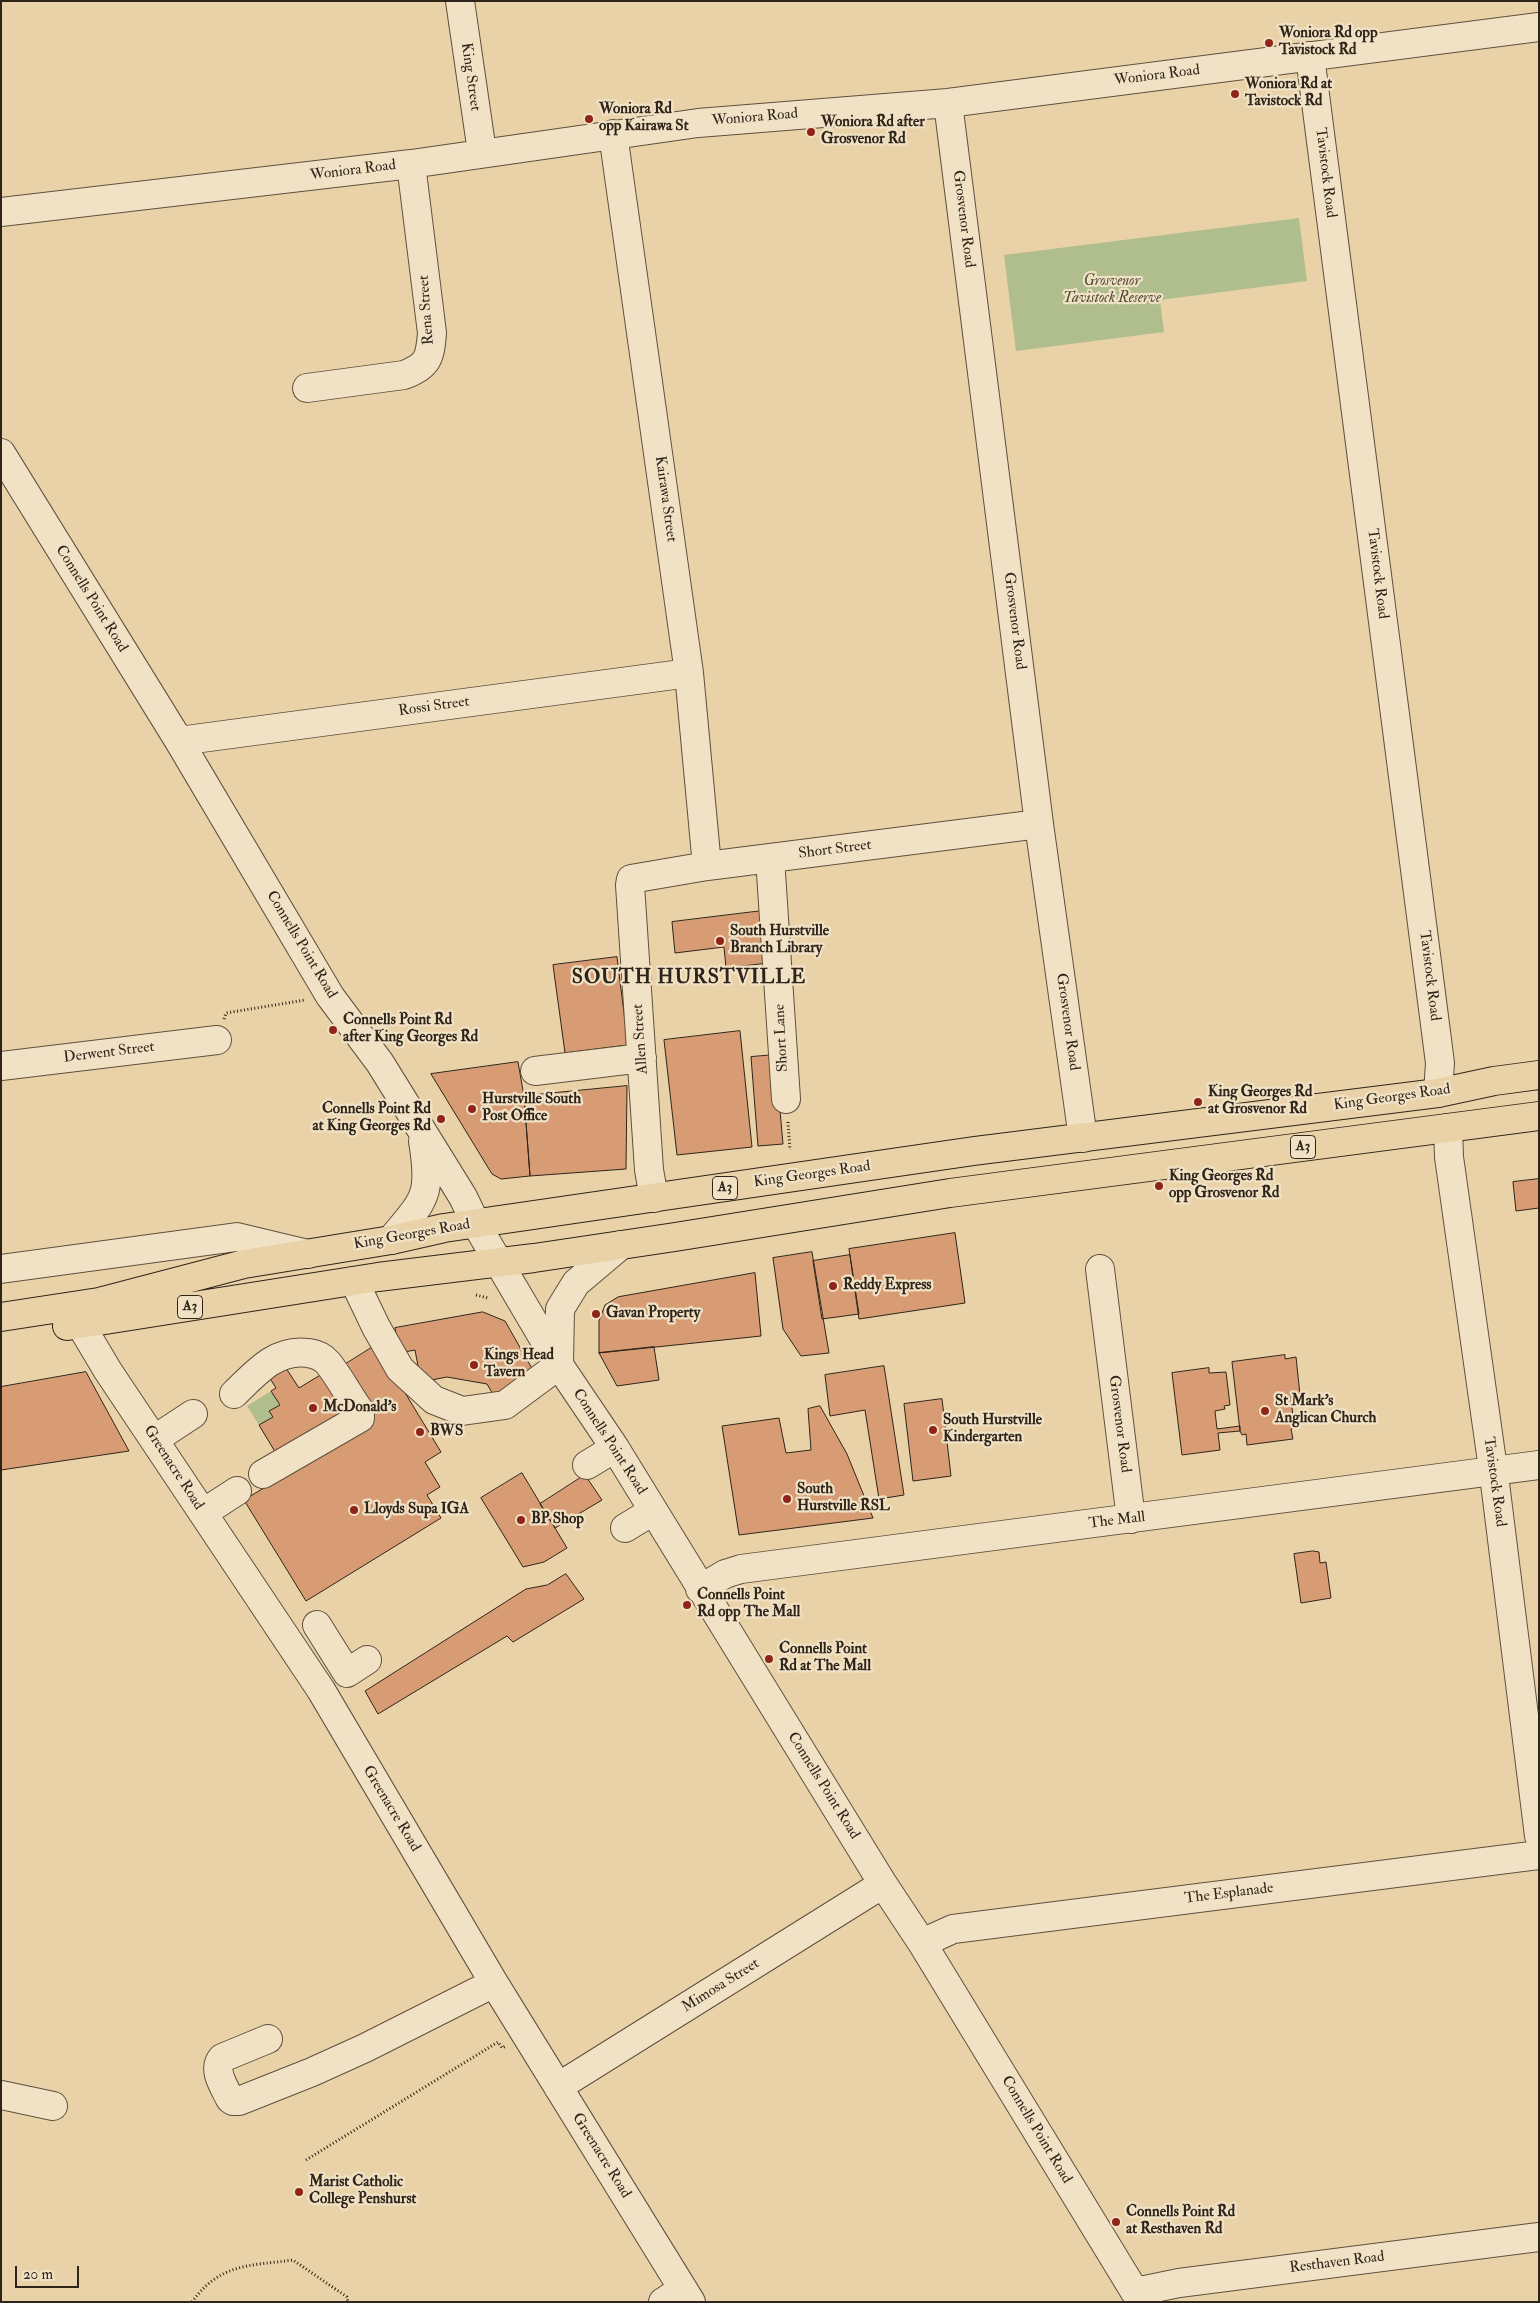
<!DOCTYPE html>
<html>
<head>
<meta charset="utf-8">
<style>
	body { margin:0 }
	#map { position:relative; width:1540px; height:2303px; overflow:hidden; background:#ead2a8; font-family:"IM FELL Double Pica",serif }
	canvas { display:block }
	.frame { position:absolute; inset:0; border:2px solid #2f2419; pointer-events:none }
	.scale { position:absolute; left:15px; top:2266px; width:64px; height:22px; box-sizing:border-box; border:2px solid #2f2419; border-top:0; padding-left:6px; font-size:15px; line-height:18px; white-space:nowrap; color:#2f2419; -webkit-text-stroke:4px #f1e2c6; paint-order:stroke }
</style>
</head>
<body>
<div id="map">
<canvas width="1540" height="2303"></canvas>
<div class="frame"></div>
<div class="scale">20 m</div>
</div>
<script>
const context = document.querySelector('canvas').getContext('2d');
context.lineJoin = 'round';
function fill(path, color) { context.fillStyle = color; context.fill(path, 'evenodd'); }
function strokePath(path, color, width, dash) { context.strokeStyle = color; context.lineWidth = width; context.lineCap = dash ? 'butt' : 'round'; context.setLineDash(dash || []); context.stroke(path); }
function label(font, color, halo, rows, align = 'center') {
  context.font = font + ' "IM FELL Double Pica",serif'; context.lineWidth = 4.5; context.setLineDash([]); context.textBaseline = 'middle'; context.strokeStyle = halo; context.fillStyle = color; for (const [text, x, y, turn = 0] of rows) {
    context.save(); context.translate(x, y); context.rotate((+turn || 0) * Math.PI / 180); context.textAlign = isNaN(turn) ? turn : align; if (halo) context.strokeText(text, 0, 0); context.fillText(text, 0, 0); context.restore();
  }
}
fill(new Path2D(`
	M1299,218L1307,281L1160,300L1164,332L1016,351L1004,255Z
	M271,1391L280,1405L270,1411L273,1417L259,1425L247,1406Z`), '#b0bd8c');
const building = new Path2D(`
	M762,911L768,963L726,968L724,947L675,953L672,922Z
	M617,957L628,1045L565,1053L553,965Z
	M740,1031L752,1147L677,1155L664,1040Z
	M775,1055L783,1144L758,1146L751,1057Z
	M518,1062L524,1096L530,1176L501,1179L492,1174L431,1074Z
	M627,1086L626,1169L530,1176L524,1096Z
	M1539,1179V1208L1516,1211L1513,1182Z
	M955,1233L965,1303L859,1319L849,1249Z
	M812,1252L829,1353L801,1356L783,1329L773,1258Z
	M850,1255L859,1314L822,1319L813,1261Z
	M755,1273L761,1336L599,1353V1321L605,1305L618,1297Z
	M483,1312L505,1321L538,1379L498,1403L487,1384L447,1377L421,1382L415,1350L399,1353L395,1328Z
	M376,1345L441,1452L425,1462L440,1487L427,1495L441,1518L306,1601L244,1500L374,1421L341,1367Z
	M654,1347L659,1380L617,1386L599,1353Z
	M1285,1355V1359L1296,1357L1300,1395L1291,1397L1294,1428L1291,1429L1293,1439L1247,1445L1246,1434L1242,1435L1240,1431L1232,1362Z
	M280,1359L299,1388L322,1374L356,1415L277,1455L259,1425L273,1417L269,1411L280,1405L271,1391L276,1388L264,1369Z
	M884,1366L904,1495L879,1499L865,1410L830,1416L825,1375Z
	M1209,1368V1373L1226,1372L1230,1405L1224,1406L1225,1409L1215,1411L1217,1429L1240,1426V1431L1218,1433L1220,1450L1182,1455L1172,1373Z
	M86,1372L129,1451L1,1470V1387Z
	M942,1399L951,1476L913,1481L904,1404Z
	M820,1406L847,1454L873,1518L739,1535L722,1426L779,1418L786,1453L811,1450L808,1409Z
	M522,1473L567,1548L544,1562L523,1567L481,1498Z
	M585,1475L602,1500L555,1528L540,1504Z
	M1313,1551L1319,1552L1320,1563L1326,1562L1331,1598L1301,1603L1294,1554Z
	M566,1574L584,1599L513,1642L507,1636L378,1714L365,1691L526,1589L547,1585Z`);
fill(building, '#d89c74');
strokePath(building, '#2f2419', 1);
const minor = new Path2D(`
	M460,1L482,152
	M1310,56L1440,1063L1438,1093
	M948,103L1039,824L1083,1138
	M613,134L689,673L707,866
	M1,212L411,164L698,123L948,103L1539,27
	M307,388L404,375C428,366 430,358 432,333L411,164
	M1,453L179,741L330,996L380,1063L463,1197L476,1224L559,1365L615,1448L883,1884L922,1943L1141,2302
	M179,741L689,673
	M770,858L786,1099
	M1,1066L217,1040
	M535,1071L642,1058
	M1448,1128L1449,1157L1495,1483L1539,1836
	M654,1198L649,1170L630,885L631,879L707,866L1039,824
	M391,1240C425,1199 432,1196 423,1141
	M1,1269L237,1237L308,1254
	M1100,1269L1131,1519
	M354,1281L376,1327L400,1369L434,1400L462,1411L505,1405L559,1365
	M80,1324L108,1371L321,1690L494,1983L691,2302
	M559,1363L560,1309L576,1283L621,1245
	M234,1394C255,1374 276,1348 308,1353C316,1354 323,1357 328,1363C340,1378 349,1396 360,1411V1418L263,1474
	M155,1439L193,1414
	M587,1465L615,1448
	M203,1513L237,1491
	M625,1528L653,1511
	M700,1589L725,1574L741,1569L1539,1465
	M317,1625L347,1673L367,1660
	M922,1943L953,1929L1539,1855
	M268,2039L222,2058C212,2070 224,2086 230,2099L233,2101H239L312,2072L365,2048L494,1983
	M558,2087L883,1884
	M1,2095L53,2106
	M1135,2292L1179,2283L1539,2237
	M663,2302L683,2289`);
const highway = new Path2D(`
	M1,1317L99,1302L244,1264L391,1240L444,1228L974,1151L1438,1093L1494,1081L1539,1075
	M67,1326L378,1277L534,1258L675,1237L950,1193L1539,1116`);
strokePath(minor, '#5e503d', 30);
strokePath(highway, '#2f2419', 30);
strokePath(new Path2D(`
	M224,1019L226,1013L305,1000
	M788,1122L790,1150
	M476,1295L488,1298
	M306,2160L498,2042L502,2048L506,2046
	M192,2302C220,2263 249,2266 293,2260L347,2297L348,2302`), '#2f2419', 3, [1, 2.5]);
strokePath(minor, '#f1e2c6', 28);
strokePath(highway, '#ead2a8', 28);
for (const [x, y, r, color] of [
	[1269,43,5,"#8f2418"],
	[1235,94,5,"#8f2418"],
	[589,119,5,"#8f2418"],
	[811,132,5,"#8f2418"],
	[720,941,5,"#8f2418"],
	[333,1030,5,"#8f2418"],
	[1198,1102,5,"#8f2418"],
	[472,1109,5,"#8f2418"],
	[441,1119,5,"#8f2418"],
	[1159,1186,5,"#8f2418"],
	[833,1286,5,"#8f2418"],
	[596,1314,5,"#8f2418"],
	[474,1365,5,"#8f2418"],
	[313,1408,5,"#8f2418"],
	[1265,1411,5,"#8f2418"],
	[933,1430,5,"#8f2418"],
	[420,1432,5,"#8f2418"],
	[787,1499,5,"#8f2418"],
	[354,1510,5,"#8f2418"],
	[521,1520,5,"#8f2418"],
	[687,1605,5,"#8f2418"],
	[769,1659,5,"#8f2418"],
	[299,2192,5,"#8f2418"],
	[1116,2222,5,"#8f2418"]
]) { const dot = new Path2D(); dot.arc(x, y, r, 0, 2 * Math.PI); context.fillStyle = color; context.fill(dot); strokePath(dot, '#f1e2c6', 2); }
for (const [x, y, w] of [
	[1303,1147,25],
	[725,1188,25],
	[190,1307,25]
]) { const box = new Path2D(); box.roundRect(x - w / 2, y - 11.5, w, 23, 4); context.fillStyle = '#f1e2c6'; context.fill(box); strokePath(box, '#2f2419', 1); }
label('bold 14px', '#2f2419', null, [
	["A3",1303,1147],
	["A3",725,1188],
	["A3",190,1307]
]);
label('bold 15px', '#2f2419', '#f1e2c6', [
	["Woniora Rd opp",1279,34],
	["Tavistock Rd",1279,51],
	["Woniora Rd at",1245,85],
	["Tavistock Rd",1245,102],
	["Woniora Rd",599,110],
	["opp Kairawa St",599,127],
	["Woniora Rd after",821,123],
	["Grosvenor Rd",821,140],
	["South Hurstville",730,932],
	["Branch Library",730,949],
	["Connells Point Rd",343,1021],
	["after King Georges Rd",343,1038],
	["King Georges Rd",1208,1093],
	["at Grosvenor Rd",1208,1110],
	["Hurstville South",482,1100],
	["Post Office",482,1117],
	["Connells Point Rd",431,1110,"right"],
	["at King Georges Rd",431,1127,"right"],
	["King Georges Rd",1169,1177],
	["opp Grosvenor Rd",1169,1194],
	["Reddy Express",843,1286],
	["Gavan Property",606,1314],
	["Kings Head",484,1356],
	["Tavern",484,1373],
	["St Mark's",1275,1402],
	["Anglican Church",1275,1419],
	["McDonald's",323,1408],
	["South Hurstville",943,1421],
	["Kindergarten",943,1438],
	["BWS",430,1432],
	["South",797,1490],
	["Hurstville RSL",797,1507],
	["Lloyds Supa IGA",364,1510],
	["BP Shop",531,1520],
	["Connells Point",697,1596],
	["Rd opp The Mall",697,1613],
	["Connells Point",779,1650],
	["Rd at The Mall",779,1667],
	["Marist Catholic",309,2183],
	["College Penshurst",309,2200],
	["Connells Point Rd",1126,2213],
	["at Resthaven Rd",1126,2230]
], 'left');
label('15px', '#2f2419', '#f1e2c6', [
	["Woniora Road",1157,76,-7],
	["King Street",470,77,82],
	["Woniora Road",755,118,-5],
	["Woniora Road",353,171,-7],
	["Tavistock Road",1325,173,83],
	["Grosvenor Road",963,219,83],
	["Rena Street",427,310,-94],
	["Kairawa Street",665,499,82],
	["Tavistock Road",1377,574,83],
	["Connells Point Road",91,599,58],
	["Grosvenor Road",1014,621,83],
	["Rossi Street",434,707,-8],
	["Short Street",835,850,-7],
	["Connells Point Road",301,945,59],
	["Tavistock Road",1429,976,83],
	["Grosvenor Road",1067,1022,82],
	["Short Lane",782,1038,-93],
	["Allen Street",641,1039,-94],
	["Derwent Street",109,1053,-7],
	["King Georges Road",1392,1098,-8],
	["King Georges Road",812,1175,-8],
	["King Georges Road",412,1235,-10],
	["Grosvenor Road",1119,1424,83],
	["Connells Point Road",609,1442,57],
	["Greenacre Road",173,1468,57],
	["Tavistock Road",1494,1482,82],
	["The Mall",1117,1521,-7],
	["Connells Point Road",823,1786,58],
	["Greenacre Road",391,1809,59],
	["The Esplanade",1229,1894,-7],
	["Mimosa Street",721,1986,-32],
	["Connells Point Road",1036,2130,59],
	["Greenacre Road",601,2156,58],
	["Resthaven Road",1337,2263,-7]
]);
label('italic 15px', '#4f4a36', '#f1e2c6', [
	["Grosvenor",1112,282],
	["Tavistock Reserve",1112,299]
]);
context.letterSpacing = '1px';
label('bold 20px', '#2f2419', '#f1e2c6', [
	["SOUTH HURSTVILLE",689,979]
]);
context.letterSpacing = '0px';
</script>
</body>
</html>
